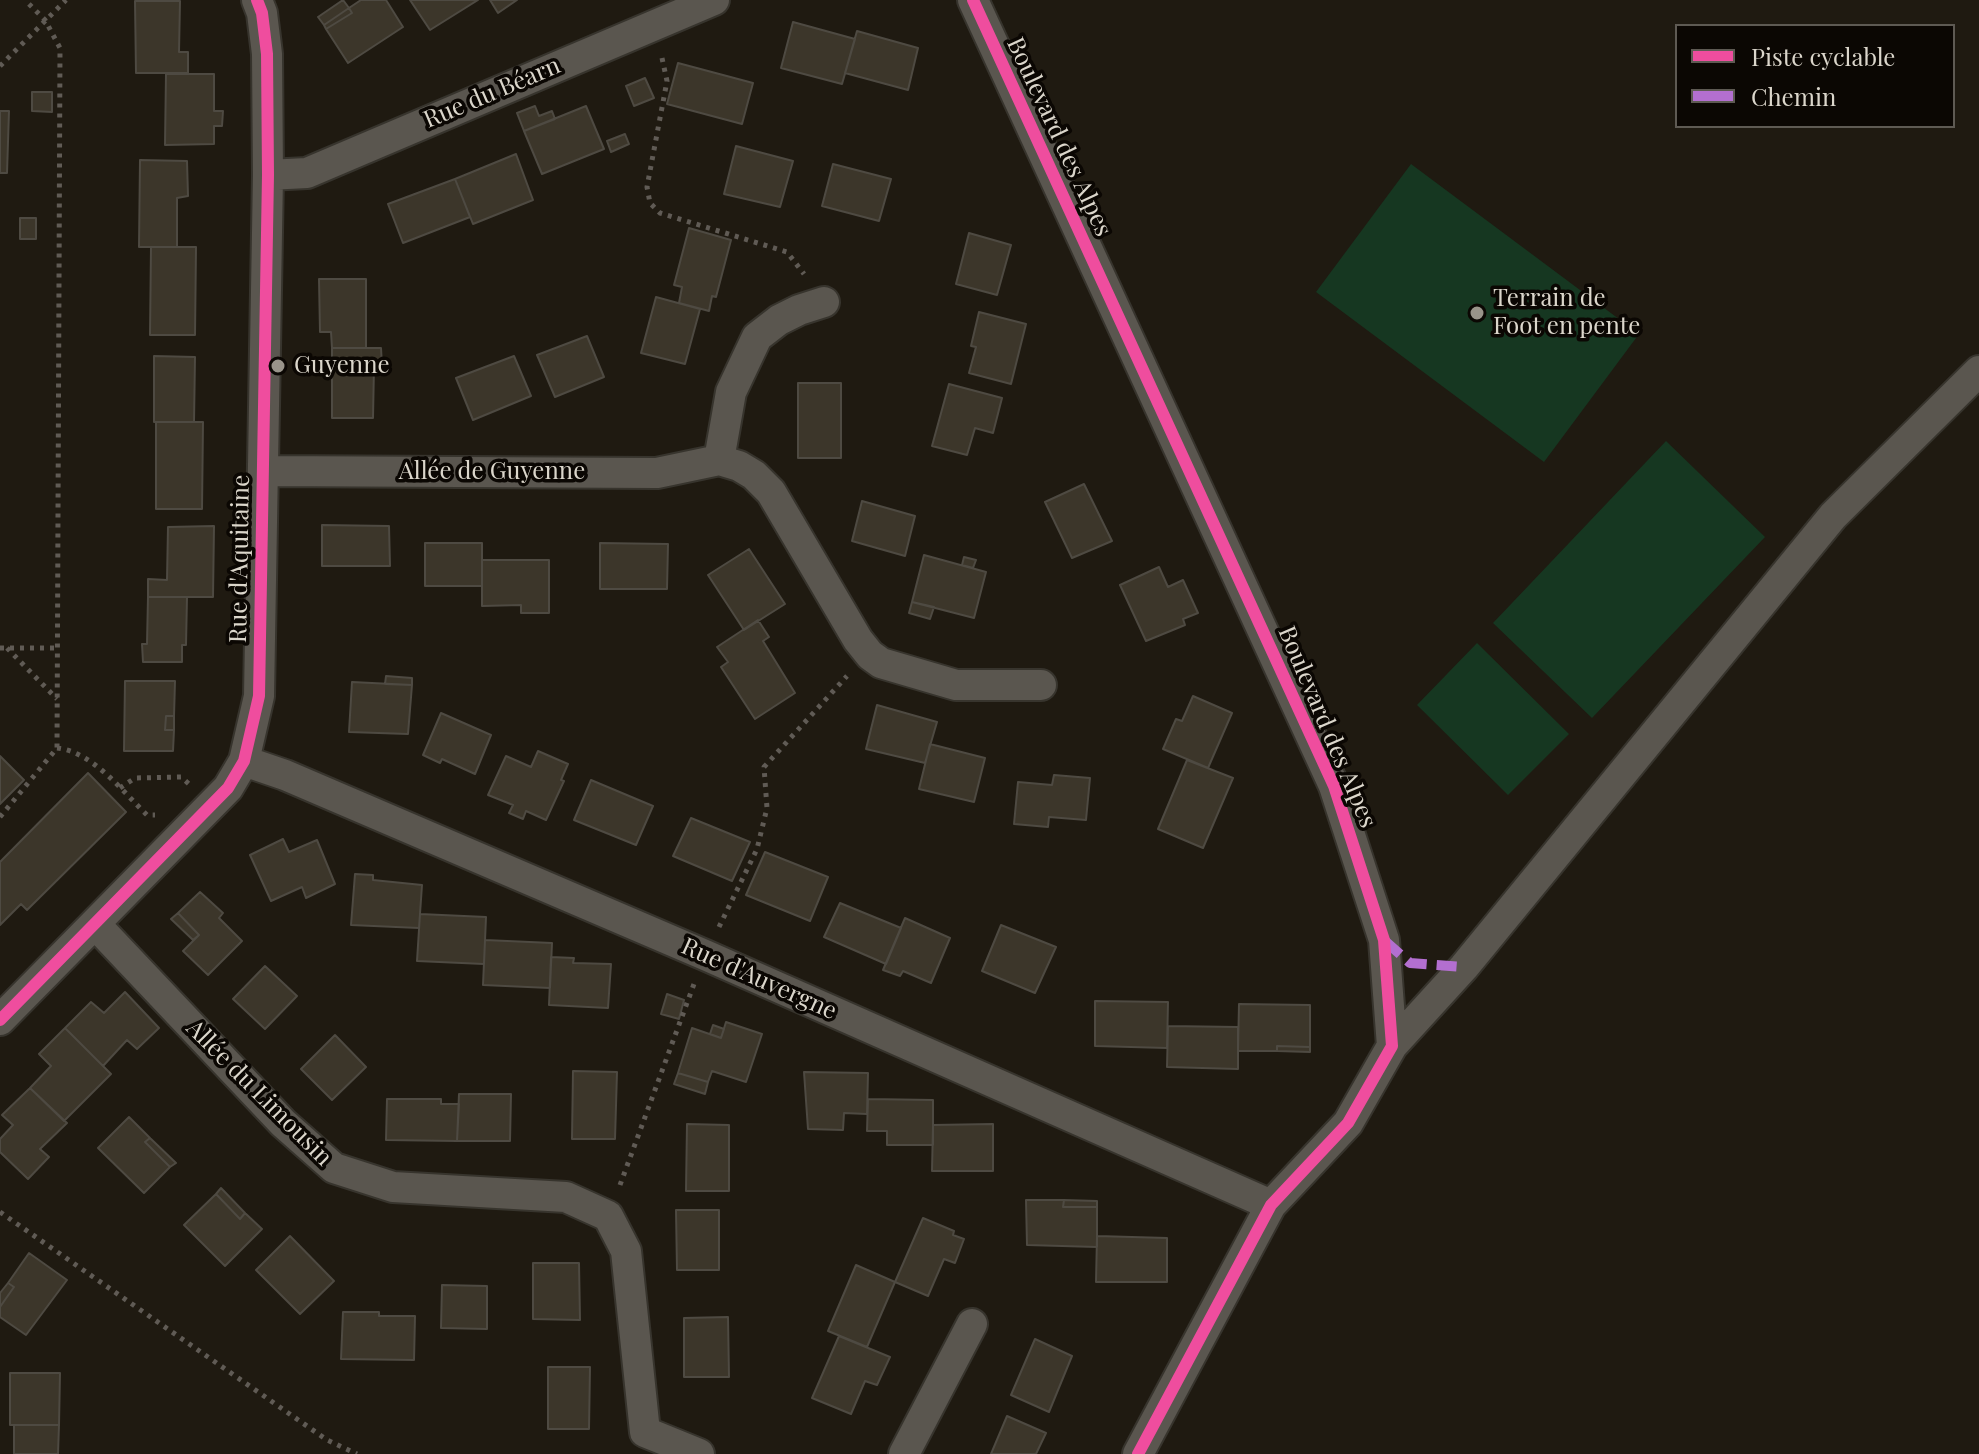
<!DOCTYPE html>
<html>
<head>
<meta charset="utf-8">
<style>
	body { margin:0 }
	#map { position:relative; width:1979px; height:1454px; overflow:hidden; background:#1f1a11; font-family:"Playfair Display",serif }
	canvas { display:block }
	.legend { position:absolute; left:1675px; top:24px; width:280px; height:104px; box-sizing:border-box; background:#0b0703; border:2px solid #5e5a53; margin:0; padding:10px 14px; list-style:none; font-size:24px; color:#dbd6cb }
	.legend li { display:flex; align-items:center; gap:16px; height:40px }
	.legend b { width:40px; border:2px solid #5e5a53 }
</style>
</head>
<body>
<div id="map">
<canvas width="1979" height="1454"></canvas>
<ul class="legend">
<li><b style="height:10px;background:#ef4d9e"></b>Piste cyclable</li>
<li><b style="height:10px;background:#b36fd0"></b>Chemin</li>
</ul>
</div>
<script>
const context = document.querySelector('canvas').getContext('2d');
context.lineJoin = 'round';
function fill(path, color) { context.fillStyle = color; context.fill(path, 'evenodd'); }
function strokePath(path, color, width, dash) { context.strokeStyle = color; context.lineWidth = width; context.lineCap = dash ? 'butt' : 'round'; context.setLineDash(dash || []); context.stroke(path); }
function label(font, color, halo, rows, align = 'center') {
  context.font = font + ' "Playfair Display",serif'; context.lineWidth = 7; context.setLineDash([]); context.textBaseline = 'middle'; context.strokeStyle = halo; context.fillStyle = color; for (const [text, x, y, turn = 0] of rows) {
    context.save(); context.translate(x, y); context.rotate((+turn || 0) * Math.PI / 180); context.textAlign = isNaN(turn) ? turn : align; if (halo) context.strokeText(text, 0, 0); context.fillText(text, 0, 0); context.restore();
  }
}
fill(new Path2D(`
	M1411,164L1639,334L1544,462L1316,292Z
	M1666,441L1765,537L1592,718L1493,623Z
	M1477,643L1569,734L1508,795L1417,705Z`), '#163721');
const building = new Path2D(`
	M343,0L349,8L324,25L318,17Z
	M361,0H386L403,27L348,63L326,29L352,13L349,8Z
	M410,0H478L430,30Z
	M490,0H517L498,13Z
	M135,1H180L179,52H188V73H136Z
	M349,8L352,13L326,29L324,25Z
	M793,22L855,39L842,84L781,68Z
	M857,31L918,48L908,90L845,73Z
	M678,63L753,83L742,124L667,104Z
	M166,74H214V111H223L222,126H214V144L165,145Z
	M645,78L654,98L634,106L626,86Z
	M32,92H52V112L32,111Z
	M535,106L539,116L552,111L555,119L524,131L517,113Z
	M586,106L604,149L542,174L524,131Z
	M0,111H9L7,173H0Z
	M625,134L629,144L611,152L607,141Z
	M736,146L793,161L780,207L724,194Z
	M516,154L533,200L473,224L455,179Z
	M140,160L187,161L188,196L177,198V247H139Z
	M833,164L891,179L879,221L822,206Z
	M455,179L470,217L403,243L388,204Z
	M20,218H36V239H20Z
	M689,228L731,240L716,297L712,296L709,311L679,303L682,287L674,285Z
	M969,233L1011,245L997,295L956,284Z
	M151,247H196L195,335H150Z
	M319,279H366V348H332L331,332H320Z
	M656,297L700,309L685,364L641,353Z
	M979,312L1026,324L1011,384L969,373L976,347L971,346Z
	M587,336L604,377L555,397L537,355Z
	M332,348H381L382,366H374L373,418H332Z
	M154,356L195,357L194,422H154Z
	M514,356L531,396L473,420L456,378Z
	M798,383H841V458H798Z
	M949,384L1002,398L993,433L975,428L967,455L932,446Z
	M156,422H203L202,509H156Z
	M1084,484L1112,541L1072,558L1045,502Z
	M862,501L915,516L905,556L852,541Z
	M322,525L389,526L390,566H322Z
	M214,526L213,597H148V579L167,580L168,527Z
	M425,543H482V586H425Z
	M600,543L668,544L667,589H600Z
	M749,549L785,604L744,630L708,575Z
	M924,555L986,572L974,618L912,602Z
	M964,557L976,560L973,568L962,565Z
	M482,560H549V613H521V605L482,606Z
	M1159,567L1168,587L1183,580L1198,613L1183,619L1185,625L1146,641L1120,585Z
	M148,597H187L186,645H182V662H143L142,644H147Z
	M912,602L934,607L930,619L909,613Z
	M758,620L769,637L763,641L795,693L755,719L721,667L728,662L717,647Z
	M386,676L412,678V685L385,684Z
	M125,681H175L174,716H166L165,730H174L173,751H124Z
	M352,682L412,685L408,734L349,732Z
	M1193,696L1232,713L1208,768L1163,749L1176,719L1182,721Z
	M877,705L937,722L925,763L866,749Z
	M441,713L491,735L475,774L442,759L440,763L423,755Z
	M166,716H174V730H165Z
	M930,744L985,758L974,802L919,789Z
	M538,751L568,764L561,780L564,781L546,820L526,811L523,819L509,813L513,805L488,795L506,756L531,767Z
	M0,756L24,780L0,804Z
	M1187,760L1233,778L1203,848L1158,829Z
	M88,773L126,812L27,910L21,904L0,925V862Z
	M1054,775L1090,778L1086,820L1049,817L1048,827L1014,824L1018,782L1052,785Z
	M591,780L653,806L636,845L574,820Z
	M691,818L750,842L732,881L673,856Z
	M283,839L289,852L317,840L335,884L306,898L302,887L271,901L250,855Z
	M765,852L828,877L810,921L746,895Z
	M355,874L373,875V880L422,885L419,928L351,925Z
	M200,892L223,913L219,918L242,941L208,975L183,951L199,935L178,913Z
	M840,903L901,928L886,964L824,937Z
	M178,913L199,935L193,940L171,919Z
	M420,914L486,917L484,964L417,961Z
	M905,918L950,938L931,983L903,971L900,976L883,970Z
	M1001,925L1056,947L1035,993L982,971Z
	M485,940L552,943L550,988L483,985Z
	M551,957L574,958L573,963L611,964L608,1008L549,1005Z
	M265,966L297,996L265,1029L233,999Z
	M125,992L159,1028L137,1049L127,1040L103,1066L65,1028L91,1002L104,1013Z
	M667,994L684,1000L679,1019L661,1014Z
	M1095,1001L1168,1002L1167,1048L1095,1046Z
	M1239,1004L1310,1005V1047L1277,1046V1051H1238Z
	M726,1022L762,1034L746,1082L712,1071L708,1082L678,1073L692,1028L721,1038Z
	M713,1025L724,1029L721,1038L710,1034Z
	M1168,1026L1238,1027V1069L1167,1067Z
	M65,1028L111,1074L64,1121L30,1088L51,1066L39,1054Z
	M335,1035L366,1067L332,1100L301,1069Z
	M1277,1046L1310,1047V1052L1277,1051Z
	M573,1071L617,1072L615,1139H572Z
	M804,1072L868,1073L867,1114L844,1113L843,1130L808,1129Z
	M678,1073L708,1082L705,1094L674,1084Z
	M30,1088L67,1123L40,1149L49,1157L28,1179L0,1152V1139L13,1125L2,1115Z
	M459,1094H511L510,1141H457Z
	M387,1099H441V1104H459L457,1141L386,1140Z
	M868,1099L933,1100V1145H887V1131H867Z
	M129,1117L150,1138L145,1142L170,1167L144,1193L98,1148Z
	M687,1124L729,1125V1191H686Z
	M993,1124V1171H932L933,1125Z
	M150,1138L176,1163L170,1167L145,1142Z
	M221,1188L245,1213L240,1219L216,1194Z
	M216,1194L240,1219L245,1213L262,1229L225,1266L184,1225Z
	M1026,1200H1064L1063,1207H1097V1247L1027,1245Z
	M1064,1200L1097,1201V1207H1063Z
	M676,1210H719V1270H677Z
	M923,1218L954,1231L953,1235L964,1239L955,1263L944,1259L928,1296L895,1282Z
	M290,1236L334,1281L300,1314L256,1270Z
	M1097,1236L1167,1238V1282H1096Z
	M29,1253L67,1280L26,1335L0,1317V1307L14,1287L8,1283Z
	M533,1263H579L580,1320L533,1319Z
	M856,1265L895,1282L867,1347L828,1331Z
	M8,1283L14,1287L0,1307V1293Z
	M442,1285L487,1286V1329L441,1328Z
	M343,1312H379V1316H415L414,1360L341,1359Z
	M728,1317L729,1377H684V1318Z
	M839,1336L890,1357L877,1385L865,1381L851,1414L812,1398Z
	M1035,1339L1072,1356L1049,1412L1011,1395Z
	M548,1367H590L589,1429H548Z
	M10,1373H60L59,1425H10Z
	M1007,1416L1046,1433L1036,1454H991Z
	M14,1425H59L58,1454H14Z`);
fill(building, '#3c362a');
strokePath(building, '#4e4a42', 2);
const street = new Path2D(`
	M973,0L1334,786L1384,940L1392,1046L1348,1123L1271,1205L1138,1454
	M268,175L307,173L714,0
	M719,460L731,392L757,337L779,320L799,310L824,302
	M263,471L657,473L719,460L739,466L754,475L771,492L858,640L870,655L881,663L956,685H1041
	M244,761L285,775L705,955L1271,1205
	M95,924L283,1123L334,1168L393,1187L566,1197L608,1216L626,1251L645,1432L699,1454
	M0,1020L228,788L244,761L259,696L268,175L267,54L262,13L257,0
	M1392,1046L1464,967L1833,516L1979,371
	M904,1454L972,1324`);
strokePath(street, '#37342d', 34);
strokePath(new Path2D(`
	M662,58L667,81L647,187L650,203L660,213L787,252L804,274
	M0,66L66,0
	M0,648H57
	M7,648L57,699
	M57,748C93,752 122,791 147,815H155
	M120,788L135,778L181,777L189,784
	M0,817L57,748L60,48L45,20L25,0
	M719,927L757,849L767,808L764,767L847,676
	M620,1185L694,984
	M0,1212L327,1440L357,1454`), '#605b55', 5, [4, 6]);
strokePath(street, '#5a564f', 30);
strokePath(new Path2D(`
	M1385,941L1410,963L1464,967`), '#b36fd0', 10, [20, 10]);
strokePath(new Path2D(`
	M973,0L1334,786L1384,940L1392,1046L1348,1123L1271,1205L1138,1454
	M0,1020L228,788L244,761L259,696L268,175L267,54L262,13L257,0`), '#ef4d9e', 12);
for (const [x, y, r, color] of [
	[1477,313,8,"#99948a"],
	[278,366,8,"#99948a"]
]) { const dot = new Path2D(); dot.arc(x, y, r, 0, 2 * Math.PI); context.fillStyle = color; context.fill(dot); strokePath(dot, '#0b0703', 3); }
label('24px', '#dbd6cb', '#0b0703', [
	["Rue du Béarn",492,93,-23],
	["Boulevard des Alpes",1059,137,65],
	["Allée de Guyenne",492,472],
	["Rue d'Aquitaine",240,559,-89],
	["Boulevard des Alpes",1327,727,67],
	["Rue d'Auvergne",759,979,24],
	["Allée du Limousin",259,1093,45]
]);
label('24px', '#dbd6cb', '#0b0703', [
	["Terrain de",1493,299],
	["Foot en pente",1493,327],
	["Guyenne",294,366]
], 'left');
</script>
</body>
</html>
